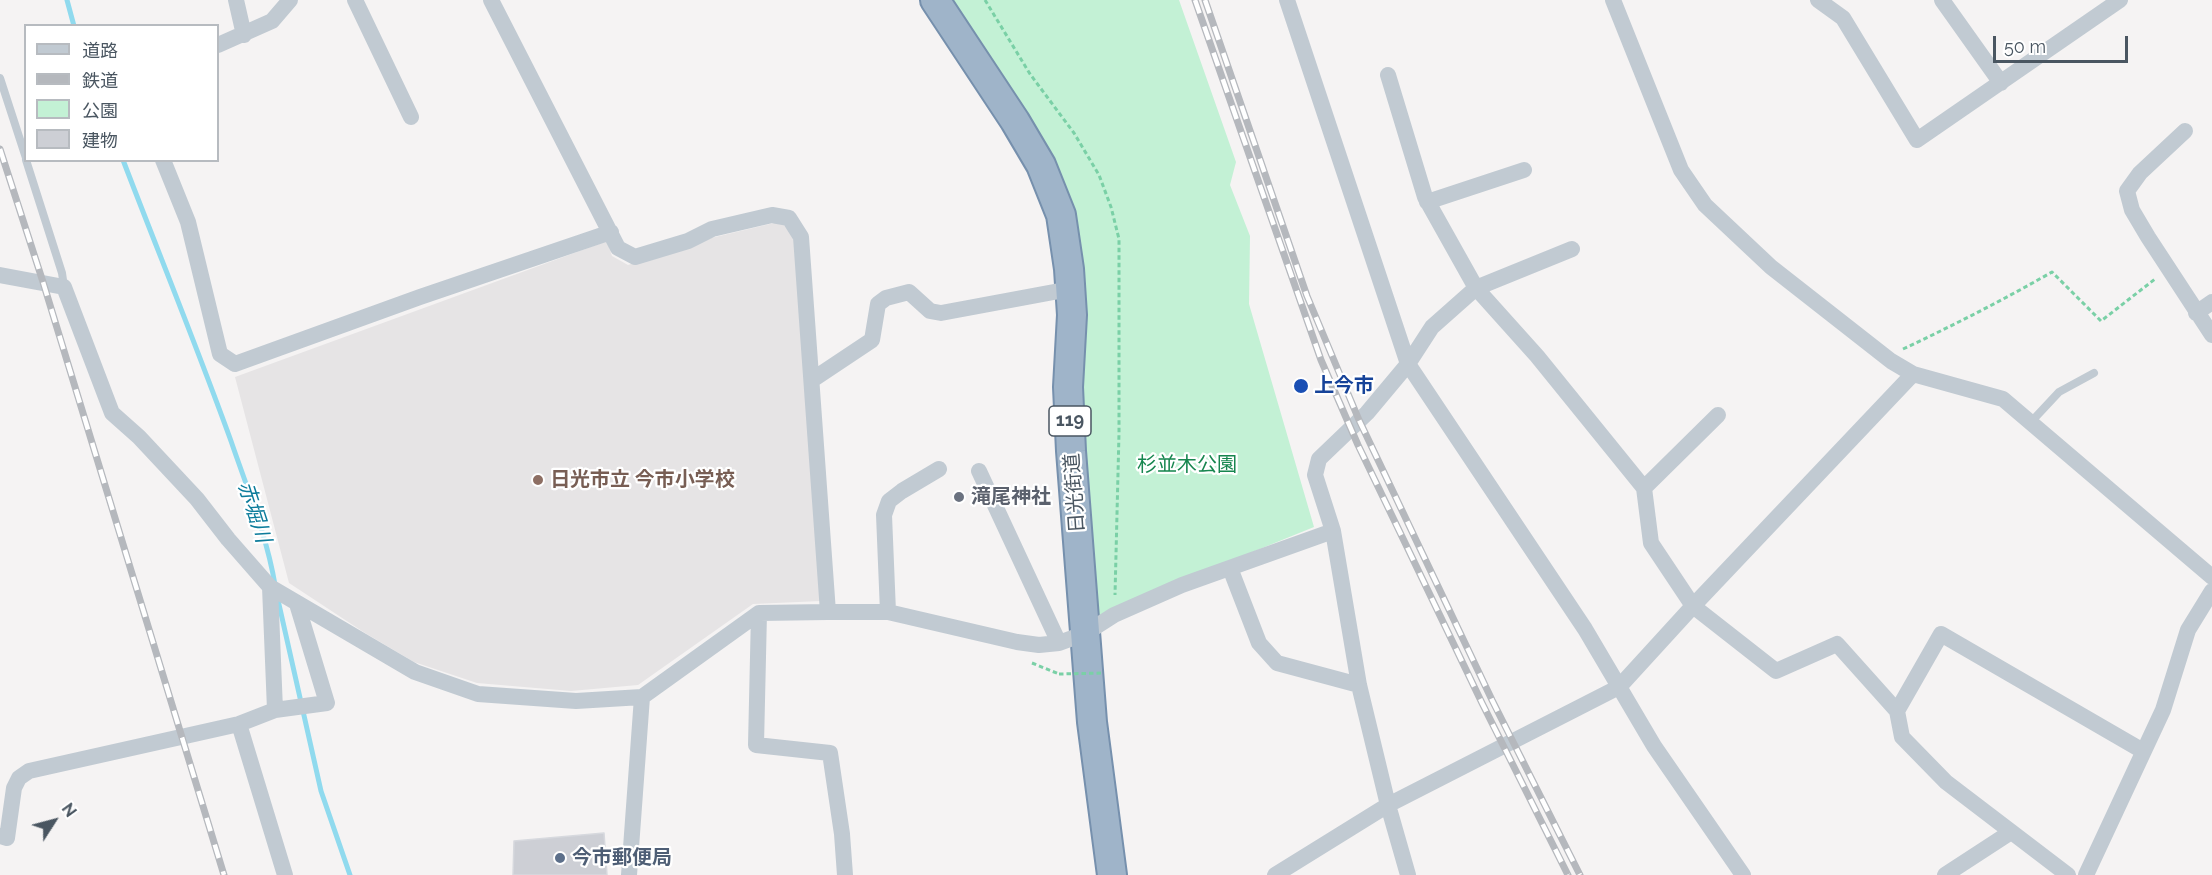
<!DOCTYPE html>
<html>
<head>
<meta charset="utf-8">
<style>
	body { margin:0 }
	#map { position:relative; width:2212px; height:875px; overflow:hidden; background:#f5f3f3; font-family:Raleway,"Noto Sans JP",sans-serif }
	canvas { display:block }
	.legend { position:absolute; left:24px; top:24px; width:195px; height:138px; box-sizing:border-box; background:#fff; border:2px solid #b7bbc0; margin:0; padding:8px 10px; list-style:none; font-size:18px; color:#4a5661 }
	.legend li { display:flex; align-items:center; gap:12px; height:30px }
	.legend b { width:30px; border:2px solid #b7bbc0 }
	.north { position:absolute; left:24px; top:791px; width:60px; height:60px; -webkit-text-stroke:4px #fff; paint-order:stroke; rotate:54deg; font-size:16px; font-weight:700; line-height:24px; text-align:center; color:#4a5661 }
	.north::after { content:''; display:block; margin:auto; width:21px; height:27px; background:#4a5661; clip-path:polygon(50% 0,100% 100%,50% 72%,0 100%) }
	.scale { position:absolute; left:1993px; top:36px; width:135px; height:27px; box-sizing:border-box; border:3px solid #4a5661; border-top:0; padding-left:8px; font-size:18px; line-height:21px; white-space:nowrap; color:#4a5661; -webkit-text-stroke:4px #fff; paint-order:stroke }
</style>
</head>
<body>
<div id="map">
<canvas width="2212" height="875"></canvas>
<ul class="legend">
<li><b style="height:8px;background:#c1cad2"></b>道路</li>
<li><b style="height:8px;background:#b5b8bd"></b>鉄道</li>
<li><b style="height:16px;background:#c3f1d5"></b>公園</li>
<li><b style="height:16px;background:#cdcfd5"></b>建物</li>
</ul>
<div class="north">N</div>
<div class="scale">50 m</div>
</div>
<script>
const context = document.querySelector('canvas').getContext('2d');
context.lineJoin = 'round';
function fill(path, color) { context.fillStyle = color; context.fill(path, 'evenodd'); }
function strokePath(path, color, width, dash) { context.strokeStyle = color; context.lineWidth = width; context.lineCap = dash ? 'butt' : 'round'; context.setLineDash(dash || []); context.stroke(path); }
function label(font, color, halo, rows, align = 'center') {
  context.font = font + ' Raleway,"Noto Sans JP",sans-serif'; context.lineWidth = 4.5; context.setLineDash([]); context.textBaseline = 'middle'; context.strokeStyle = halo; context.fillStyle = color; for (const [text, x, y, turn = 0] of rows) {
    context.save(); context.translate(x, y); context.rotate((+turn || 0) * Math.PI / 180); context.textAlign = isNaN(turn) ? turn : align; if (halo) context.strokeText(text, 0, 0); context.fillText(text, 0, 0); context.restore();
  }
}
fill(new Path2D(`
	M774,223L783,224L798,242L821,601L753,604L638,685L571,691L477,683L414,662L365,633L289,583L235,377L607,241L612,256L628,265L711,238Z`), '#e6e4e5');
fill(new Path2D(`
	M940,0H1179L1236,162L1230,185L1250,236L1249,304L1314,527L1122,605L1091,622L1068,221Z`), '#c3f1d5');
strokePath(new Path2D(`
	M67,0L74,26
	M123,160C159,254 197,347 231,441C247,488 267,536 275,585
	M278,600L321,791L350,875`), '#90daee', 5);
const building = new Path2D(`
	M604,833L607,875H513L514,841Z`);
fill(building, '#cdcfd5');
strokePath(building, '#d7d9de', 1.5);
const trunk = new Path2D(`
	M935,0L1015,121L1041,165L1061,215L1069,269L1072,315L1068,387L1071,451L1092,722L1112,875`);
strokePath(trunk, '#7690ad', 32);
strokePath(new Path2D(`
	M985,0L1030,74L1074,133L1099,175L1111,207L1119,239V433L1115,595
	M1903,349C1954,325 2003,300 2052,272L2101,321L2155,279
	M1032,663L1059,674`), '#7ad0a6', 3, [4.5, 3]);
strokePath(new Path2D(`
	M0,78L26,158
	M26,160L62,273L64,287
	M2031,422L2059,392L2094,373`), '#c1cad2', 8);
strokePath(new Path2D(`
	M236,0L244,35
	M355,0L411,117
	M491,0L618,248L635,257L688,241L712,229L772,215L789,218L801,237L828,612H888L1017,642L1039,645L1059,643L1086,633L1114,615L1182,585L1333,531
	M1287,0L1408,364L1585,629L1654,746L1743,875
	M1613,0L1681,170L1705,205L1771,267L1891,361L1913,374L2003,399L2212,577
	M1818,0L1843,18L1917,140L2120,0
	M1942,0L2001,83
	M218,45L272,21L290,0
	M1388,75L1425,197L1476,288L1537,356L1644,488L1718,415
	M2185,131L2140,173L2127,191L2132,210L2148,237L2212,335
	M163,160L188,222L220,354L235,364L420,297L611,232
	M1427,202L1524,170
	M0,275L64,287L112,413L139,437L197,499L228,539L270,587L415,672L478,694L576,701L642,697
	M2196,313L2212,302
	M812,380L872,340L878,304L886,298L909,292L930,311L941,313L1070,289
	M979,471L1059,643
	M1644,488L1651,543L1693,606L1776,671L1837,644L1897,711L1902,737L1946,782L2068,875
	M1230,568L1259,643L1277,663L1359,685
	M270,587L275,710
	M888,612L884,515L889,501L902,491L939,469
	M759,613L756,745L830,753L842,834L845,875
	M1897,711L1941,634L2143,751
	M239,724L285,875
	M0,836L7,838L14,788L19,778L29,771L239,724L275,710L327,703L297,604
	M629,875L642,697L759,613L828,612
	M1275,875L1388,805L1619,687L1693,606L1913,374
	M1408,875L1388,805L1359,685L1333,531L1315,475L1319,459L1367,413L1408,364L1432,327L1476,288L1572,249
	M1945,875L2011,832
	M2086,875L2163,710L2188,630L2212,591`), '#c1cad2', 16);
strokePath(trunk, '#9fb4c9', 28);
const rail = new Path2D(`
	M1195,0L1321,360L1358,445L1482,703L1568,875
	M1205,0L1307,296L1359,420L1492,700L1580,875
	M0,149L43,282L224,875`);
strokePath(rail, '#b5b8bd', 7);
strokePath(rail, '#fff', 4.5, [14]);
strokePath(new Path2D(`
	M1059,674L1103,673`), '#7ad0a6', 3, [4.5, 3]);
for (const [x, y, r, color] of [
	[1301,386,8,"#1a4fb4"],
	[538,480,6,"#8d6e63"],
	[959,497,6,"#6b7280"],
	[560,858,6,"#5c6f8a"]
]) { const dot = new Path2D(); dot.arc(x, y, r, 0, 2 * Math.PI); context.fillStyle = color; context.fill(dot); strokePath(dot, '#fff', 2); }
for (const [x, y, w] of [
	[1070,421,42]
]) { const box = new Path2D(); box.roundRect(x - w / 2, y - 15, w, 30, 4.5); context.fillStyle = '#fff'; context.fill(box); strokePath(box, '#4a5661', 1.5); }
label('bold 18px', '#4a5661', null, [
	["119",1070,421]
]);
label('bold 20px', '#164399', '#fff', [
	["上今市",1314,386]
], 'left');
label('20px', '#17864f', '#fff', [
	["杉並木公園",1187,465]
]);
label('bold 20px', '#785e54', '#fff', [
	["日光市立 今市小学校",550,480]
], 'left');
label('20px', '#4a5661', '#fff', [
	["日光街道",1075,493,-94]
]);
label('bold 20px', '#5b616d', '#fff', [
	["滝尾神社",971,497]
], 'left');
label('bold 20px', '#4e5e75', '#fff', [
	["今市郵便局",572,858]
], 'left');
label('italic 21px', '#0c7c9b', '#fff', [
	["赤堀川",254,512,72]
]);
</script>
</body>
</html>
